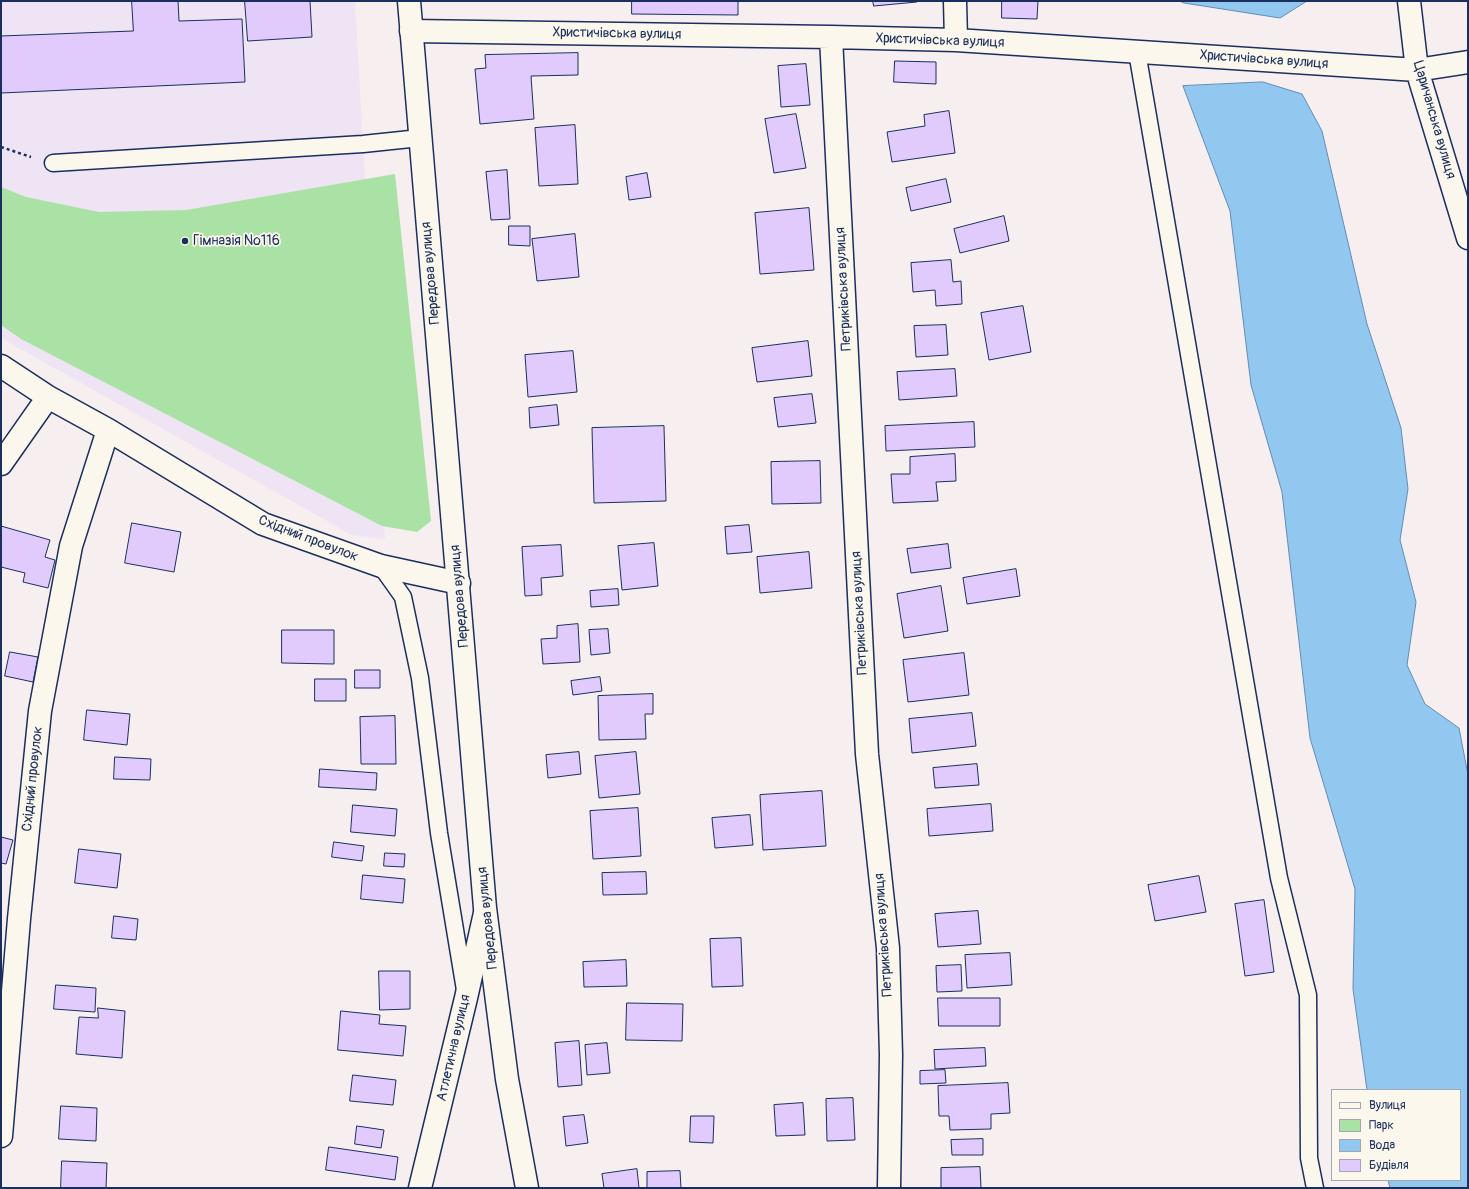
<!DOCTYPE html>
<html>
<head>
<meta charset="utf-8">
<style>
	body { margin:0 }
	#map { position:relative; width:1469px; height:1189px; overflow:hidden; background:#f6eeef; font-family:Pangolin,sans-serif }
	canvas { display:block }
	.frame { position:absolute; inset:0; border:2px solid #1b2f5e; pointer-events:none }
	.legend { position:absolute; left:1331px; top:1089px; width:130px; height:92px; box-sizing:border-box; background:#fbf7ec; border:1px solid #a1a7b3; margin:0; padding:5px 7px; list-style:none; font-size:12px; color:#1b2f5e }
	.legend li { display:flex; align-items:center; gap:8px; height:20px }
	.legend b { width:20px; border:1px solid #a1a7b3 }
</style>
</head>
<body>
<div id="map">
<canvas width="1469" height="1189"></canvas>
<div class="frame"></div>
<ul class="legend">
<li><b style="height:5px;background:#fbf7ec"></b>Вулиця</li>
<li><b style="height:11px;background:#aae2a6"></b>Парк</li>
<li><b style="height:11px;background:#92c8f0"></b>Вода</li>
<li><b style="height:11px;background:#e0cbfc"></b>Будівля</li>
</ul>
</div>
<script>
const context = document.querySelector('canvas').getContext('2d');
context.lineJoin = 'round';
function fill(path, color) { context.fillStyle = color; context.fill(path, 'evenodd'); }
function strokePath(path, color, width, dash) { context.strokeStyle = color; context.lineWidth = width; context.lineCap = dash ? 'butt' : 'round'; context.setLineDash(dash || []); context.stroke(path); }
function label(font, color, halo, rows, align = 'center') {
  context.font = font + ' Pangolin,sans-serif'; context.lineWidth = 3.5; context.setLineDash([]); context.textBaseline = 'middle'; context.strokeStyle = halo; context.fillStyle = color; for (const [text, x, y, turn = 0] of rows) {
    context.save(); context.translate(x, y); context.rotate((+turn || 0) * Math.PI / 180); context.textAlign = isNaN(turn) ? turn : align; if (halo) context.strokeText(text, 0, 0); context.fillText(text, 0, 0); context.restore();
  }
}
fill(new Path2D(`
	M1,1H355L385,539L352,535L1,338Z`), '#efe4f3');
fill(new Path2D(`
	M395,174L431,521L417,532L382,526L21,339L1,325V187L26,197L99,212L186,210Z`), '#aae2a6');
const water = new Path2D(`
	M1180,1H1307L1280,18L1184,3Z
	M1263,82L1302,94L1322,131L1367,324L1401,428L1408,489L1400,540L1416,602L1407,665L1425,704L1459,728L1468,775V1188H1390L1388,1180H1460V1090H1367L1353,989L1355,889L1310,738L1282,492L1251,385L1230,211L1183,86Z`);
fill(water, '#92c8f0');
strokePath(water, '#628bb6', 1);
const building = new Path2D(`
	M132,1H178L179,21L242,19L245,82L1,93V36L133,31Z
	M245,1H310L312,37L248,41Z
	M632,1H738V15L632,14Z
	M873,1H917V2L874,6Z
	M1002,1H1038L1037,19L1002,18Z
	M578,53V75L531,76L534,119L480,124L475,69L486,68L485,55Z
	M895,61L936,62V84L894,82Z
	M806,64L810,105L781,107L778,66Z
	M949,111L955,153L892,162L887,132L925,126L924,115Z
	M796,114L806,168L774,173L765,119Z
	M575,125L578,184L539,186L535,128Z
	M507,170L510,219L491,220L486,172Z
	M647,173L651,197L629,200L626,177Z
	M946,179L951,202L911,211L906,188Z
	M809,208L814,270L760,274L755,213Z
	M1004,216L1009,241L960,253L954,229Z
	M509,226H530V246L509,245Z
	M575,234L579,277L537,281L532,239Z
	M951,260L953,282L961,281L962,304L936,306L935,290L913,292L911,263Z
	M1023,306L1031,352L989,360L981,313Z
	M946,325L948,355L916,357L914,326Z
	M808,341L812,376L757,382L752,348Z
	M573,351L577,392L528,397L525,355Z
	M955,369L957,396L899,400L897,372Z
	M812,394L816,423L778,427L774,398Z
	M557,405L559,425L530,428L529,408Z
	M974,422L975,447L886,451L885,426Z
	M664,426L666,501L594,503L592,428Z
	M955,454L956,481L936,482L938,501L893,503L891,474H910V457Z
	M820,461L821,503L772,504L771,462Z
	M132,523L181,532L174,572L125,563Z
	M749,525L752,552L727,554L725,527Z
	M1,526L50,540L45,557L55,560L48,588L23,582L25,573L1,567Z
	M654,543L658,586L622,590L618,546Z
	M948,544L951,568L911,573L907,549Z
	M561,545L563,576L541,578L542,595L525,596L522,547Z
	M809,552L812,588L760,593L757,557Z
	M1016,569L1020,596L967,604L963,578Z
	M941,586L948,631L904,638L897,594Z
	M618,589L619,605L591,607L590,591Z
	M578,624L580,662L543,664L541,639L557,638V626Z
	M608,629L610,653L591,655L589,630Z
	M282,630H334V664L282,663Z
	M10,652L38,657L33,682L5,676Z
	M964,653L969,695L908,702L903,660Z
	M355,670H380V688H355Z
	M600,677L602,691L573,695L571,681Z
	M315,679H346V701H315Z
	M653,694V714H645L646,739L599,740L598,696Z
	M87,710L130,714L127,745L84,740Z
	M972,713L976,746L912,753L909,719Z
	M395,716L396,764H361L360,717Z
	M579,752L581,774L548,778L546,755Z
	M636,752L640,794L599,798L595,756Z
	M115,757L151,759L150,780L114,779Z
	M977,764L979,785L935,788L933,768Z
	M320,769L377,773L376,790L319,787Z
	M822,791L826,846L763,850L760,795Z
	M991,804L993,831L929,836L927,809Z
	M353,805L397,809L395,836L351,832Z
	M638,808L641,856L593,859L590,811Z
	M750,815L753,845L715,848L712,818Z
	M1,837L13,840L6,864L1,863Z
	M334,842L364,846L362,861L332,857Z
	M79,849L121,854L117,888L75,883Z
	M385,853L405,854L404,867L384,866Z
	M646,872L647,894L603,895L602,873Z
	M363,875L405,879L403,903L361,899Z
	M1199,876L1206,912L1155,921L1148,885Z
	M1264,900L1274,972L1245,976L1235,904Z
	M978,911L981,944L938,947L935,914Z
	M114,916L138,919L136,940L112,938Z
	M741,938L743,986L712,987L710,939Z
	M1010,953L1012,985L967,988L965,955Z
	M626,960L627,986L584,987L583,962Z
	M961,965L962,991L937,992L936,966Z
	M379,971H410V1009L380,1010Z
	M56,985L96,988L95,1012L54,1009Z
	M938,998H1000V1026H939Z
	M627,1003L683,1004L682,1041L626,1040Z
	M98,1008L125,1011L122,1058L76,1054L79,1017L98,1018Z
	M341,1011L380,1015L379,1024L406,1026L403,1056L338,1050Z
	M579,1041L582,1085L558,1087L555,1043Z
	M607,1043L610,1073L587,1075L585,1045Z
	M985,1048L986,1066L935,1069L934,1050Z
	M945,1070L946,1083L920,1084V1071Z
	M353,1075L396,1080L393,1105L350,1101Z
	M1008,1083L1010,1113L991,1114V1129L950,1130L949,1116H939L938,1086Z
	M853,1098L855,1140L827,1141L826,1099Z
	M803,1103L805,1135L776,1136L774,1105Z
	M61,1106L97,1108L96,1141L59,1139Z
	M584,1115L588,1143L566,1146L563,1117Z
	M691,1116H714L713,1143L690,1142Z
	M357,1126L384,1130L381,1148L355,1144Z
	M983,1139V1155H952L951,1140Z
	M329,1147L398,1157L395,1180L326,1170Z
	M62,1161L107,1163L106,1188H61Z
	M980,1167L981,1188H941V1168Z
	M637,1169L639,1188H604L602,1174Z
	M680,1171L681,1188H647V1172Z`);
fill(building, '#e0cbfc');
strokePath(building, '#1b2f5e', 1);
const lane = new Path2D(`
	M1137,52L1279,878L1308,995L1309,1158L1315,1188
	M53,163L363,144L420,138
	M381,566L403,597L420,678L439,833L465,990`);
const street = new Path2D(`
	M955,1L956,40
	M1409,1L1417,70L1468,238
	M411,31L831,37L956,40L1417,70L1468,62
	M831,37L867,754L888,948L891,1055L889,1188
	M1,366L48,397L108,430L263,524L381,566L459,583
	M1,464L48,397
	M1,1136L19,919L40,711L71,546L108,430
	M420,1188L466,998L485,913`);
const secondary = new Path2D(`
	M409,1L485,908L507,1079L527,1188`);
strokePath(lane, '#1b2f5e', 19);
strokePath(street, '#1b2f5e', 25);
strokePath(secondary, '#1b2f5e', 25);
strokePath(new Path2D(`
	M1,147L31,157`), '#1b2f5e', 2.5, [3, 3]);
strokePath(lane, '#fbf7ec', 16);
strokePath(street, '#fbf7ec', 22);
strokePath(secondary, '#fbf7ec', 22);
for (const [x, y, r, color] of [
	[185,241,4,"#1b2f5e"]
]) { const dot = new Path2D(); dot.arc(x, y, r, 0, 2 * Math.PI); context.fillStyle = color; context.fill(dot); strokePath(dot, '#fbf7ec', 1.5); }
label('14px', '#1b2f5e', '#fbf7ec', [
	["Христичівська вулиця",617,34,1],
	["Христичівська вулиця",940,41,2],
	["Христичівська вулиця",1264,60,4],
	["Царичанська вулиця",1434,120,74],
	["Передова вулиця",431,273,-95],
	["Петриківська вулиця",844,289,-93],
	["Східний провулок",308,539,21],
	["Передова вулиця",460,596,-95],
	["Петриківська вулиця",860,613,-93],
	["Східний провулок",33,779,-84],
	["Передова вулиця",488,918,-96],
	["Петриківська вулиця",884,935,-94],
	["Атлетична вулиця",454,1048,-77]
]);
label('14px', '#1b2f5e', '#fbf7ec', [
	["Гімназія №116",193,241]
], 'left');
</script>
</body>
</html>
